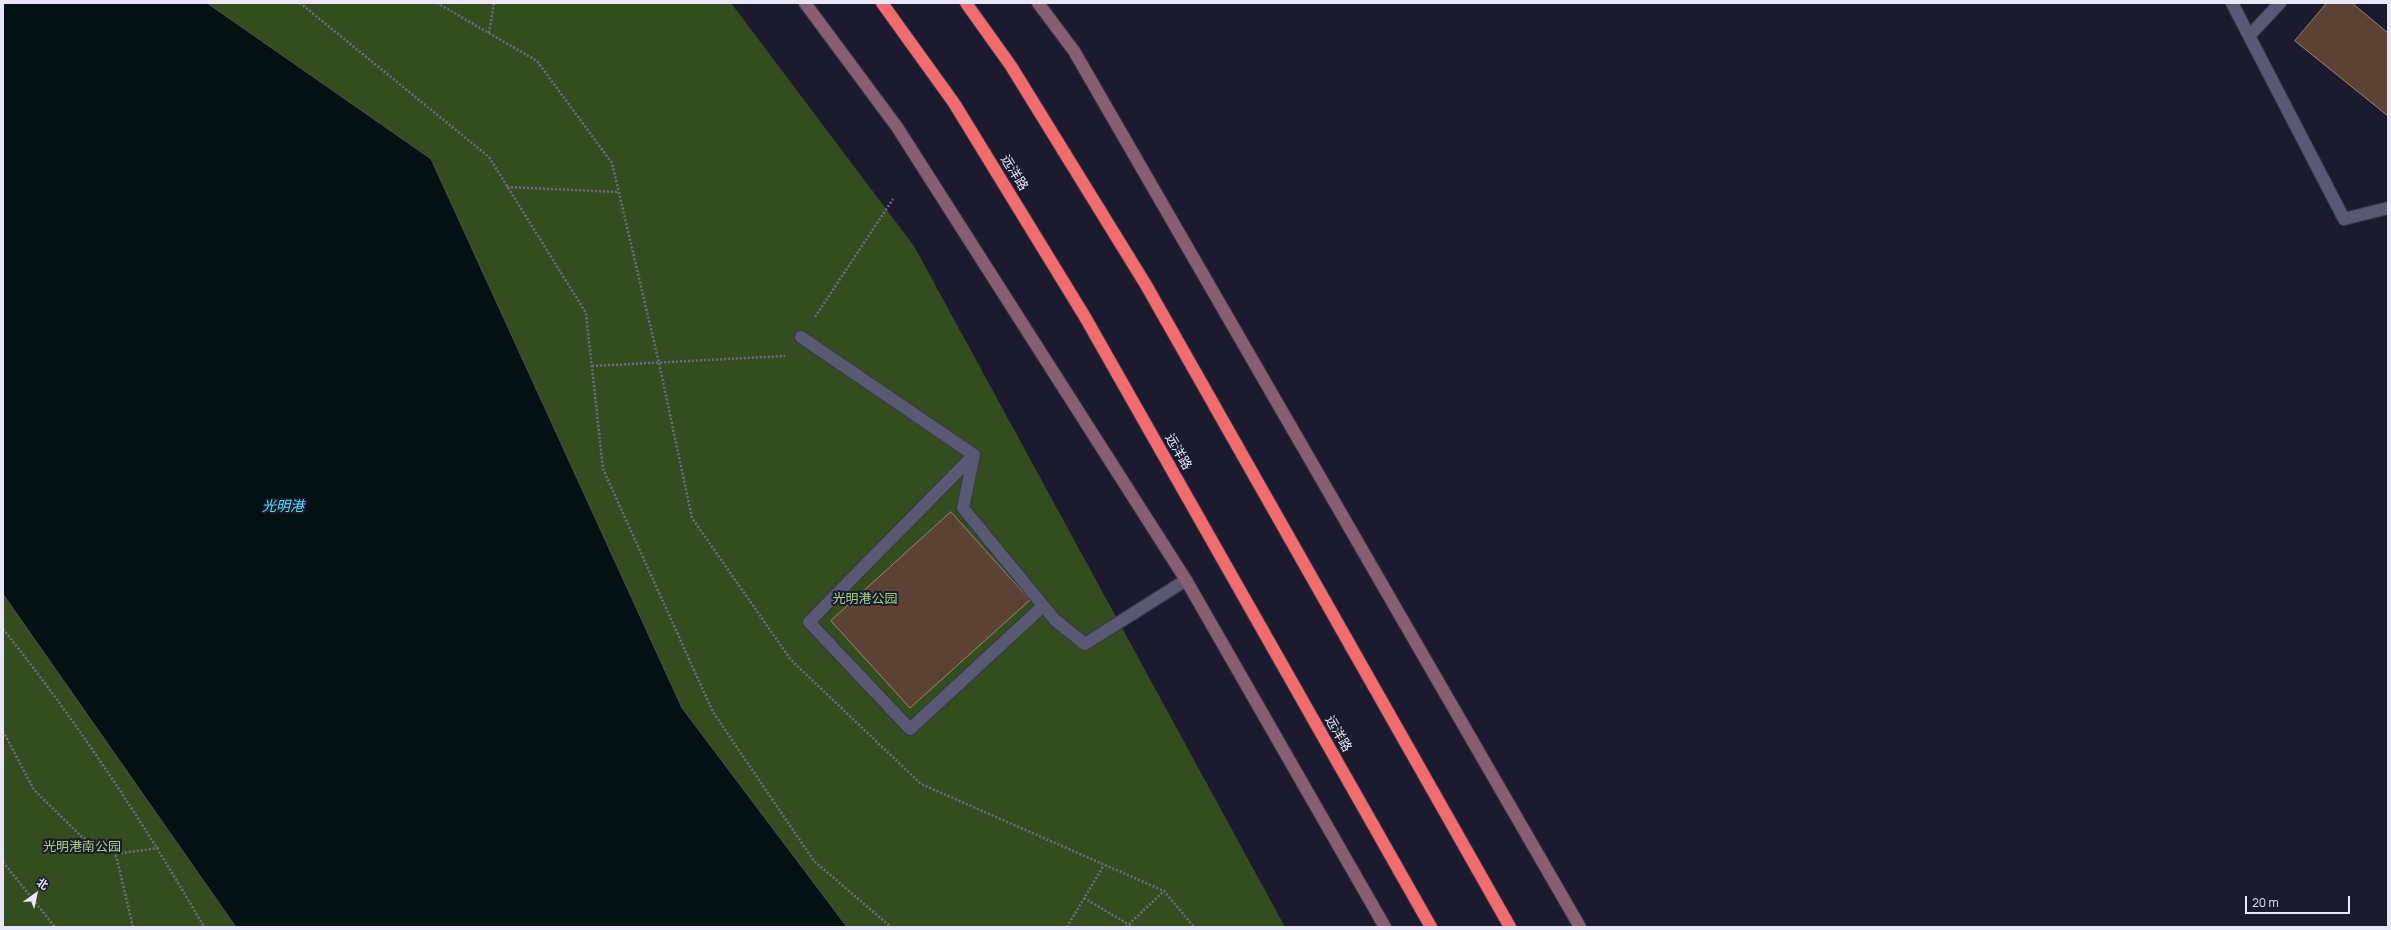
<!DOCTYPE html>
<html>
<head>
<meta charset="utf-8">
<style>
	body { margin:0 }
	#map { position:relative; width:2391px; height:930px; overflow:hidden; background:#1b1a2f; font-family:Manrope,"Noto Sans SC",sans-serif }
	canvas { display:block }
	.frame { position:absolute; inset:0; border:4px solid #e7e7f7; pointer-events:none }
	.north { position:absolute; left:16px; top:874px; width:40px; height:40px; -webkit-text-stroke:3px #1b1a2f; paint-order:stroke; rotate:33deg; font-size:11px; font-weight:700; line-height:16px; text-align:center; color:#e7e7f7 }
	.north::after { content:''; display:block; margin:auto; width:14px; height:18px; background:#e7e7f7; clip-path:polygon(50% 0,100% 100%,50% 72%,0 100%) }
	.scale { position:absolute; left:2245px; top:896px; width:105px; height:18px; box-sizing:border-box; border:2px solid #e7e7f7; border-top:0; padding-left:5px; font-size:12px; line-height:14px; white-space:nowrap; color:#e7e7f7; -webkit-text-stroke:3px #1b1a2f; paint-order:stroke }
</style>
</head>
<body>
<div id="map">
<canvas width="2391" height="930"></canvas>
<div class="frame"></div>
<div class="north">北</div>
<div class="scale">20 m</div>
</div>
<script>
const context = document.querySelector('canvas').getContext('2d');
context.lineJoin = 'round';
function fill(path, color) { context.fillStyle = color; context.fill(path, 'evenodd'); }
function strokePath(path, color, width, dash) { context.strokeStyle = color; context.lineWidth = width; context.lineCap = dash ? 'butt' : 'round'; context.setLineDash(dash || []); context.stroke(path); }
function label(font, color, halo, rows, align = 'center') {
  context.font = font + ' Manrope,"Noto Sans SC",sans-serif'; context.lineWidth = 4; context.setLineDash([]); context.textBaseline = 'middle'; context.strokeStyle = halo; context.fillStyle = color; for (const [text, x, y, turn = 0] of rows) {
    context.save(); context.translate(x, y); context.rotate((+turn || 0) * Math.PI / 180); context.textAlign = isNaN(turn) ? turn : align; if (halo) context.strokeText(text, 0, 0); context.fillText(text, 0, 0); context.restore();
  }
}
fill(new Path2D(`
	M207,3H731L914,246L1285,927H847L682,708L431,159Z
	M3,594L235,926L236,927H3Z`), '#334d1e');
const water = new Path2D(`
	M3,3H207L431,159L682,708L847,927H236L3,594Z`);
fill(water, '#041113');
strokePath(water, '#485157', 1);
const building = new Path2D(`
	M2327,3H2352L2388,33V116L2295,41Z
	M951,512L1030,600L910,708L831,621Z`);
fill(building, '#5b4234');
strokePath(building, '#9e8373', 1);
const lane = new Path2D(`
	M801,337L974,455L963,508L1055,620L1085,644L1186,580
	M974,455L809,622L910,729L1043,606`);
const street = new Path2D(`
	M2232,3L2344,219L2388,208
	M2249,36L2280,3`);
const secondary = new Path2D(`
	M805,3L897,127L1186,580L1385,927
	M1038,3L1074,51L1580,927`);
const highway = new Path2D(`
	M882,3L954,103L1085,317L1431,927
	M966,3L1011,66L1146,285L1510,927`);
strokePath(lane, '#383748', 14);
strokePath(street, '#383748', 14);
strokePath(secondary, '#383748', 14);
strokePath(highway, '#383748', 14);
strokePath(new Path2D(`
	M300,3L489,157L586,313L603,469L713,712L814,861L891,927
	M437,3L537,61L612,163L659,363L692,518L791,660L921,784L1164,891L1194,927
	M489,33L494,3
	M507,187L618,192
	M815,317L893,199
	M592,366L785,356
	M3,629C78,723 144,823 204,927
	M3,731L34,790L83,838L121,853L159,848
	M115,851L133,927
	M3,862L55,927
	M1084,898L1133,927
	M1067,927L1104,865
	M1126,927L1164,891`), '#6d6c7f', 2.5, [2, 2]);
strokePath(lane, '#5a5973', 12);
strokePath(street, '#5a5973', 12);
strokePath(secondary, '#875f71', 12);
strokePath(highway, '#f16c6c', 12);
label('13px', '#e7e7f7', '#1b1a2f', [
	["远洋路",1014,173,58],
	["远洋路",1178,452,60],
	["远洋路",1338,734,60]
]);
label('13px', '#a2d47c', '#1b1a2f', [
	["光明港公园",865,599],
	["光明港南公园",82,847]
]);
label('italic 14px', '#4de2fe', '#1b1a2f', [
	["光明港",283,507]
]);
</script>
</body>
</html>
